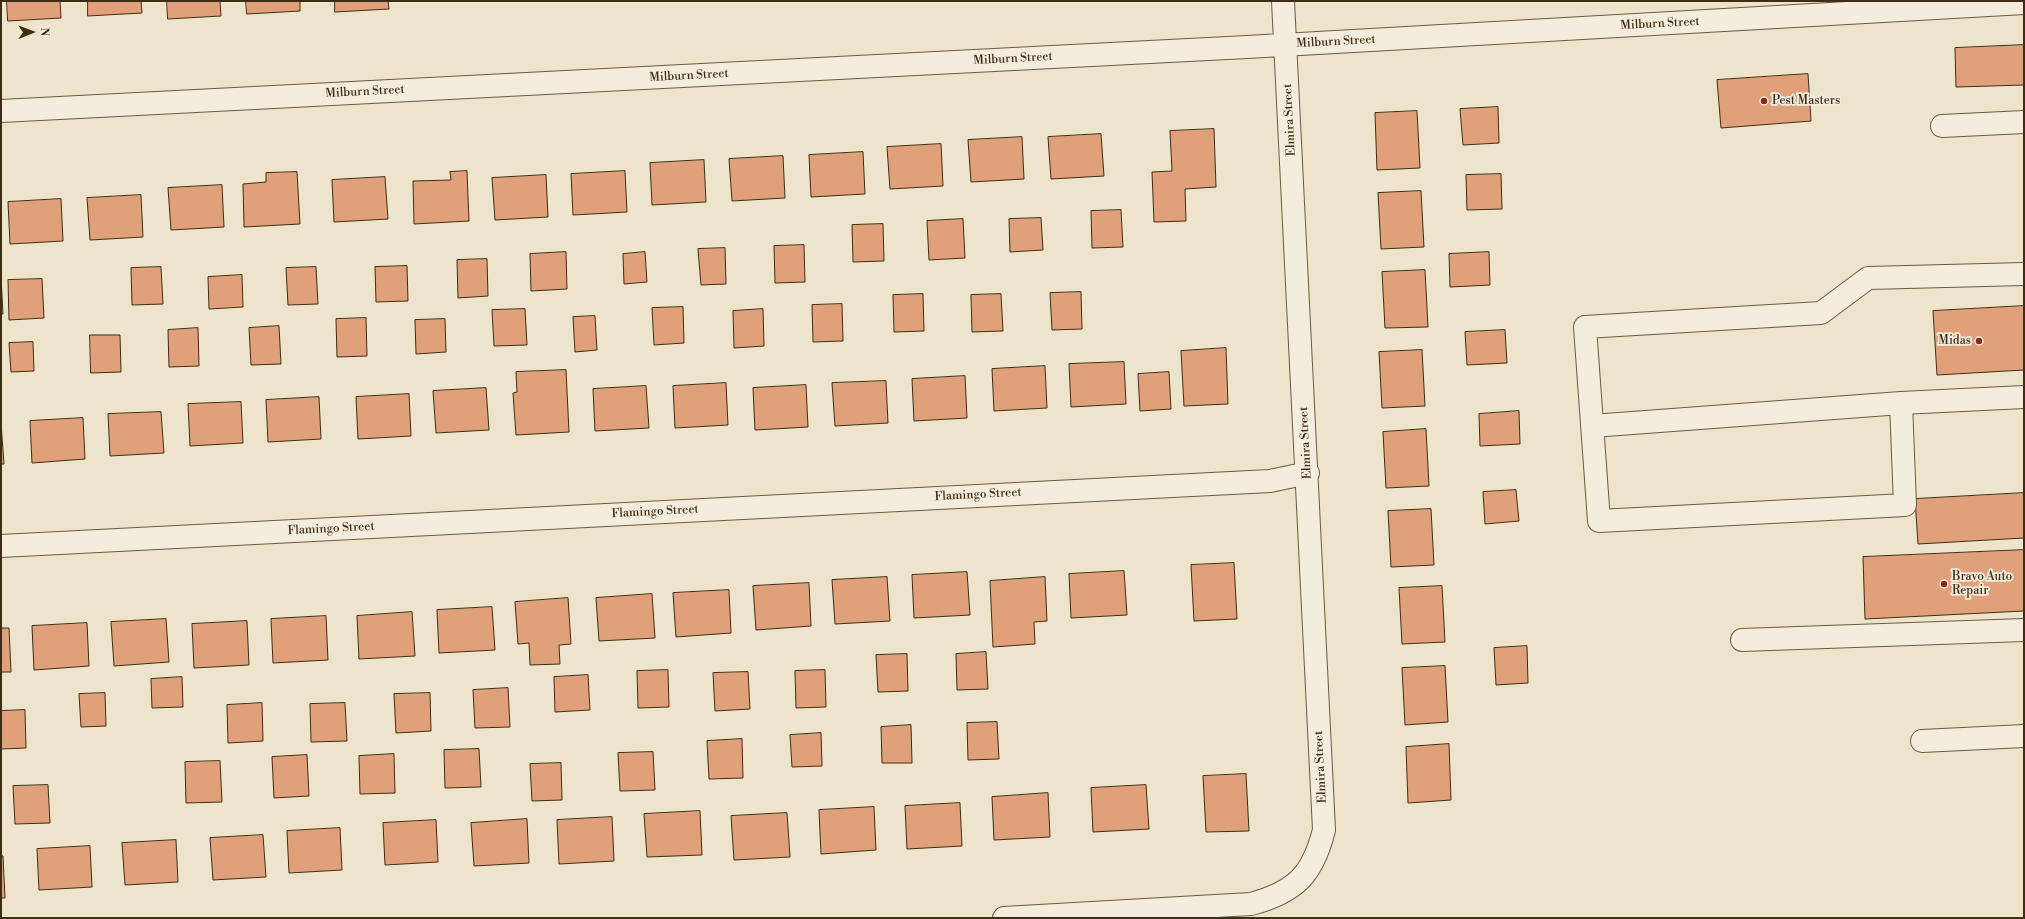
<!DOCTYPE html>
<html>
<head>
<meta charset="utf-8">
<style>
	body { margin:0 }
	#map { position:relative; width:2025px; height:919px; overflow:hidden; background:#eee4cb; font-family:"Libre Bodoni",serif }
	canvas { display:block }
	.frame { position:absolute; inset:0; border:2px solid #3e2c15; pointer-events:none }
	.north { position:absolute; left:12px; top:12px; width:40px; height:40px; -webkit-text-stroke:3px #f4eddd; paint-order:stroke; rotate:89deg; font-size:11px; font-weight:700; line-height:16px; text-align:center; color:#3e2c15 }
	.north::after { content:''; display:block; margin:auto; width:14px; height:18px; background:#3e2c15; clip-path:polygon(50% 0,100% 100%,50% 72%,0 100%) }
</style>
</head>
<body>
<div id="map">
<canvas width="2025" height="919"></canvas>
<div class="frame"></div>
<div class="north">N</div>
</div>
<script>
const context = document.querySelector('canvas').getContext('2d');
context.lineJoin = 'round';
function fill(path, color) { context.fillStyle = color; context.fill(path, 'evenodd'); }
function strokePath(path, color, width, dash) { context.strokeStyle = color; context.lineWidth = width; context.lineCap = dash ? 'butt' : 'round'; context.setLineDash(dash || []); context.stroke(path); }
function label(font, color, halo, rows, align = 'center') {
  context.font = font + ' "Libre Bodoni",serif'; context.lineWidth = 3.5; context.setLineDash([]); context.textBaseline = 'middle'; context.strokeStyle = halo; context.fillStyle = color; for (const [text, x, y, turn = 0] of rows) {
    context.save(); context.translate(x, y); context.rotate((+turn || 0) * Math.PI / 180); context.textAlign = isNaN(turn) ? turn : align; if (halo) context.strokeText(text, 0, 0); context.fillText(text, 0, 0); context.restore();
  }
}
const building = new Path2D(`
	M7,1H60L61,18L8,21Z
	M88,1H141L142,13L88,16Z
	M167,1H220L221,16L168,19Z
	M246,1H300V11L247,14Z
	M335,1H388L389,9L335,12Z
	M2024,45V85L1956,87L1955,48Z
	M1808,74L1811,121L1721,128L1717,80Z
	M1498,107L1499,143L1463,145L1460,109Z
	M1417,111L1420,168L1377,170L1375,113Z
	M1214,129L1216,187L1185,189L1186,221L1154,222L1152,172L1172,171L1170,131Z
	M1101,134L1104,176L1051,179L1048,137Z
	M1022,137L1024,179L971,182L968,140Z
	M941,144L943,186L890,189L887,147Z
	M863,152L865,194L811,197L809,155Z
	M783,156L785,198L732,201L729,159Z
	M704,160L706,202L652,205L650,163Z
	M467,171L469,221L414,224L413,181L451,180L450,172Z
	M625,171L627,212L573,215L571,174Z
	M297,172L300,224L244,227L243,184L266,182V173Z
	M1501,174L1502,209L1467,210L1466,175Z
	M546,175L548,217L495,220L492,178Z
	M385,177L388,219L334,222L332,180Z
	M222,185L224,227L171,230L168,188Z
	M1421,191L1424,247L1381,249L1378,193Z
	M141,195L143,237L90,240L87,198Z
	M61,199L63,241L10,244L8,202Z
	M1121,210L1123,247L1092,248L1091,211Z
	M1041,218L1043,250L1010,252L1009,219Z
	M963,219L965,258L929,260L927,221Z
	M883,224L884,261L853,262L852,225Z
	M804,245L805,282L775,283L774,246Z
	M725,248L726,284L701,285L698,249Z
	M566,252L567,289L531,291L530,254Z
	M645,252L647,282L624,284L623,254Z
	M1489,252L1490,285L1450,287L1449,254Z
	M487,259L488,296L458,298L457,260Z
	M407,266L408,301L376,302L375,267Z
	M161,267L163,304L132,305L131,268Z
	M316,267L318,304L288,305L286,268Z
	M1425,270L1428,327L1385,328L1382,272Z
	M242,275L243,307L209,309L208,277Z
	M1,276L3,314H1Z
	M42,279L44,318L9,320L8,280Z
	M1081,292L1082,329L1052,330L1050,293Z
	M923,294L924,331L894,332L893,295Z
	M1001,294L1003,331L972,332L971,295Z
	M842,304L843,341L813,342L812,305Z
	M2024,306V370L1937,375L1933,311Z
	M683,307L684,343L654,345L652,308Z
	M525,309L527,345L494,346L492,310Z
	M763,309L764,346L734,348L733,311Z
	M595,316L597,350L575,352L573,317Z
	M366,318L367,356L337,357L336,319Z
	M445,319L446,352L416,354L415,320Z
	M279,326L281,364L251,365L249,328Z
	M198,328L199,366L169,367L168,330Z
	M1505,330L1507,363L1467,365L1465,332Z
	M90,335H120L121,372L91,373Z
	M33,342L34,371L11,372L9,343Z
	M1226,348L1228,404L1184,406L1181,351Z
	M1422,350L1425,406L1382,408L1379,352Z
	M1124,362L1126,404L1071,407L1069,364Z
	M1045,366L1047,408L994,411L992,369Z
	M566,370L569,432L516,435L513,393L517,392L516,372Z
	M1169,372L1171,409L1140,411L1138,374Z
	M965,376L967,418L914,421L912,379Z
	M886,381L888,423L835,426L832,383Z
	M726,383L728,425L675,428L673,386Z
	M806,385L808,427L755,430L753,388Z
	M646,386L649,428L595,431L593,389Z
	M486,388L489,430L436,433L433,391Z
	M409,394L411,436L358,439L356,397Z
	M319,397L321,439L268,442L266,400Z
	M241,402L243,443L190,446L188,404Z
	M1519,411L1520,444L1480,446L1479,414Z
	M161,412L164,453L110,456L108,414Z
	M83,418L85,459L32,463L30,421Z
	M1,423L4,464H1Z
	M1426,429L1429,486L1386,488L1383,432Z
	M1516,490L1519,521L1485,524L1483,492Z
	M2024,493V538L1918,544L1915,499Z
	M1431,509L1434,565L1391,567L1388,511Z
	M2024,550V611L1865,619L1863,557Z
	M1234,563L1237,619L1194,621L1191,565Z
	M1124,571L1127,615L1071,618L1069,574Z
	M967,572L970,615L914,618L912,575Z
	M887,577L890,621L835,624L832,580Z
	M1045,577L1047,621L1034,622L1035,644L993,647L990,581Z
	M809,583L811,626L756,630L753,586Z
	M1442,586L1445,642L1402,644L1399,588Z
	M729,590L731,633L676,637L673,593Z
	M652,594L655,638L599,641L596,598Z
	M568,598L571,644L559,645L560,664L530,665L529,643L518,644L515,602Z
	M492,607L495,650L439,653L437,610Z
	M412,612L415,656L359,659L357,616Z
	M326,616L328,660L273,663L271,619Z
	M166,619L169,662L114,666L111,622Z
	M247,621L249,665L194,668L192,624Z
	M87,623L89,666L34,670L32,626Z
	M1,628H9L11,672H1Z
	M1527,646L1528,683L1496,685L1494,648Z
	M986,652L988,689L957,690L956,654Z
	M907,654L908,691L878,692L876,655Z
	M1445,666L1448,722L1405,725L1402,668Z
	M668,670L669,707L638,708L637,671Z
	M825,670L826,707L796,708L795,671Z
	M748,672L750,709L715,711L713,673Z
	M588,675L590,710L555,712L554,677Z
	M182,677L183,707L152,708L151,679Z
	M508,688L510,727L475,728L473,690Z
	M105,693L106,726L81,727L79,694Z
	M430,693L431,731L396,733L394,694Z
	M262,703L263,741L228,743L227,705Z
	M345,703L347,741L311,742L310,704Z
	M25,710L26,748L1,749V711Z
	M997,722L999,759L968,760L967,723Z
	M911,725L912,763H882L881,727Z
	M821,733L822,766L792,767L790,735Z
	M742,739L743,778L709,779L707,741Z
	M1449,744L1451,800L1408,803L1406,747Z
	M479,749L481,787L445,788L444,750Z
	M653,752L655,790L620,791L618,753Z
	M394,754L395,793L360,794L359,756Z
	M307,755L309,796L274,798L272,757Z
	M220,761L222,802L186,803L185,762Z
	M561,763L562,800L532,801L530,764Z
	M1246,774L1249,831L1206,832L1203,776Z
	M48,785L50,823L15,824L13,786Z
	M1146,785L1149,829L1093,832L1091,788Z
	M1048,793L1050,837L994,840L992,797Z
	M960,803L962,846L907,849L905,806Z
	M874,807L876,850L821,854L819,810Z
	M700,811L702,855L647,857L644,814Z
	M787,813L790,857L734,860L731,816Z
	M612,817L614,861L559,864L557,820Z
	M527,819L529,863L474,866L471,823Z
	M436,820L438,862L385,865L383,823Z
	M340,828L342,870L289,873L287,831Z
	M263,835L266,877L213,880L210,838Z
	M176,840L178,882L125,885L122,843Z
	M90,846L92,887L39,890L37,849Z
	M1,856H3L5,898H1Z`);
fill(building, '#e0a17a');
strokePath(building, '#3e2c15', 1);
const minor = new Path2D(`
	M1,111L1247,47L2024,3
	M1942,126L2024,122
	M2024,274L1868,278L1821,313L1585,327L1599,521L1905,505L1901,403L2024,397
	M1592,426L1901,403
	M1,546L1270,481L1308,473
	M1742,640L2024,630
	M1922,741L2024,736
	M1004,918L1251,904C1296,892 1313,874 1324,830L1283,1`);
strokePath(minor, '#6a5a42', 24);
strokePath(minor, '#f4eddd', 22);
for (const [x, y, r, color] of [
	[1764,101,4,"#8f2418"],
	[1979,341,4,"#8f2418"],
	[1944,584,4,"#8f2418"]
]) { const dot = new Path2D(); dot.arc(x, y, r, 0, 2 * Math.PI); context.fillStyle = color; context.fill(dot); strokePath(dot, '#f4eddd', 1.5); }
label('12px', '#3e2c15', '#f4eddd', [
	["Milburn Street",1660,24,-3],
	["Milburn Street",1336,42,-3],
	["Milburn Street",1013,59,-3],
	["Milburn Street",689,76,-3],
	["Milburn Street",365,92,-3],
	["Elmira Street",1290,120,-93],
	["Elmira Street",1306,443,-93],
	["Flamingo Street",978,495,-3],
	["Flamingo Street",655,512,-3],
	["Flamingo Street",331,529,-3],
	["Elmira Street",1321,767,-93]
]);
label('12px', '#3e2c15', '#f4eddd', [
	["Pest Masters",1772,101],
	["Midas",1971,341,"right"],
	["Bravo Auto",1952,577],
	["Repair",1952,591]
], 'left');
</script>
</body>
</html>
